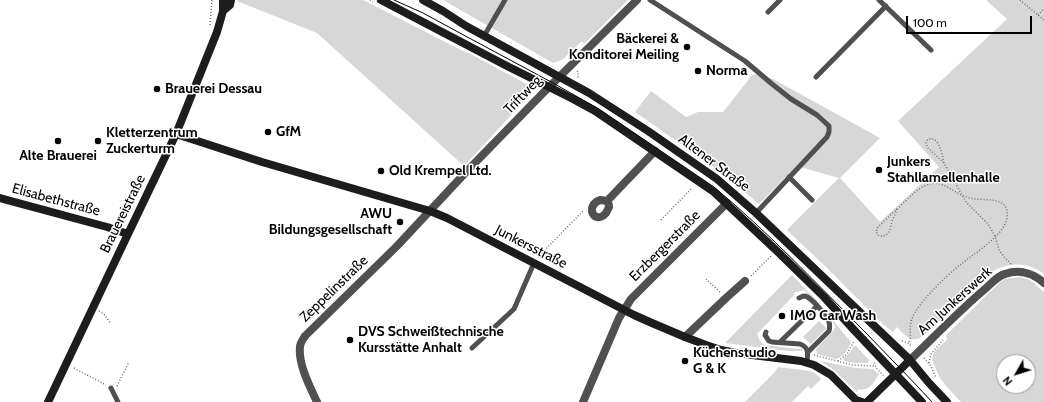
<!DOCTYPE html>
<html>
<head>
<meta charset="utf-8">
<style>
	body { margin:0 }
	#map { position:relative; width:1044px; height:402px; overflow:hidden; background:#fff; font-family:Cabin,sans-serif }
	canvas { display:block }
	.north { position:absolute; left:996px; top:354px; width:40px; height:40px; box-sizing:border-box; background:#fff; border:1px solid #999; border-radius:50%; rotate:231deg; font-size:11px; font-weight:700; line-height:16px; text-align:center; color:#000 }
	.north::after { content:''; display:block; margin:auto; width:14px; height:18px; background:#000; clip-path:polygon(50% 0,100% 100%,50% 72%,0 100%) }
	.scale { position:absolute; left:906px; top:16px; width:126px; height:18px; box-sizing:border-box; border:2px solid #000; border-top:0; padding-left:5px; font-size:12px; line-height:14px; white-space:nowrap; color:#000; -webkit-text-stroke:3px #fff; paint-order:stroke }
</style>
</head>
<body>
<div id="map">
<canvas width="1044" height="402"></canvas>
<div class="north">N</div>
<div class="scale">100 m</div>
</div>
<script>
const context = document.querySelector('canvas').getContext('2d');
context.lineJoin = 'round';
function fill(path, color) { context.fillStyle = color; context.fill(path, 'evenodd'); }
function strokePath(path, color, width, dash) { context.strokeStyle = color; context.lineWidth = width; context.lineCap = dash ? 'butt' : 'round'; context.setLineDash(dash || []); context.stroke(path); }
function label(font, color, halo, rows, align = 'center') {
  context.font = font + ' Cabin,sans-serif'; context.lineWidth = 3; context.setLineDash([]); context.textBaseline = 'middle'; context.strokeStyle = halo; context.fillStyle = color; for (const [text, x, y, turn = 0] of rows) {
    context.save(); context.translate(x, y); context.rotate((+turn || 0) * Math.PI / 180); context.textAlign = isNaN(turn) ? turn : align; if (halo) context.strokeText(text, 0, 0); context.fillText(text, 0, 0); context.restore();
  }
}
fill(new Path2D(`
	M238,0H363L467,53V52L530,86L529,96L464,166L317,33L237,1Z
	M443,0H628L584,44L582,41L562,60L553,63Z
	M986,0H1044V274C1025,259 1003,263 985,276L924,336C910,344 907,337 897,327L893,332L884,325L827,268L787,230L839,178L797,166L759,204L721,172L635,112L651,91L686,117L698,112H723L753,74L773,79L880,138L840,178L880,222L939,167L898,121L1007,19Z
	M792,275L816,300L851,342C848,350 845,356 836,359L817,354L816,349L834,330C834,329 835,328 835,327C834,320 810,296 804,290L794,293L795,294L757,334L760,341L764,345L798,349L803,348L802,351H788L725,343Z
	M1020,277L1030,280L1044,292V402H961L946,386L940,378L932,360L933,354L938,348L947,340L946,335L999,283L1005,279ZM1004,362H1028V386H1004Z
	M819,321L826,328V329L811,344L803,337Z
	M854,346H856L869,360L868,363H854L844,361L843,359L850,352Z
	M820,361L856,368L873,369L879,374C874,382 870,392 858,389L857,392L833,369Z
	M778,367L810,371L815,373L821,379L811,389L808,386L792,402H745L774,373Z`), '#d7d7d7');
strokePath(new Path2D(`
	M370,0L373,2
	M1020,0L1044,20
	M1038,15L1044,9
	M210,25L212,0
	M577,71L578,72V77L579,78
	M944,163C942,155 940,136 928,139L926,143L927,147L944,163L966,202L988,224L995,236L999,250L1004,257L1011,264
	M897,209C896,213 894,217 892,221C890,229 890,237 879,236L876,232L878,227L915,192C941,172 947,192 970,198C984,202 1010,194 1007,218C1004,236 973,254 960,265C948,274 916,305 912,319C909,326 911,333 910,340L908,343
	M661,220L692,188
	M538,257L584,210
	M751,276L771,256
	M706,279L720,292
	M99,311L104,314L111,324
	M902,341L908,343L912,347
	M814,355L853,365L875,366
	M924,358L931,366L936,378
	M838,361L847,354L854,341
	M874,363L877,369L884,376
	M929,363L931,354L943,340
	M74,368L106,385
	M117,386L129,362`), '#727272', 1.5, [1, 2]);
strokePath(new Path2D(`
	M650,0L745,61L772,84L791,99L817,115L829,126V132L827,137L756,213
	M879,0L931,50
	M768,12L780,0
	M484,36L505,0
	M816,77L886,6
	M789,177L812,200
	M799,298C802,297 802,296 805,296C812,298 826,315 829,322C830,325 830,327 829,331L808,352
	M766,332L765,335L769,341L772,342L800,344C809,347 808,354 807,362
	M780,342L817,306
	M472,348L514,309L534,263
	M111,388L118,402`), '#505050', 5);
strokePath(new Path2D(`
	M600,200C605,200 609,201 609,207C608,209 607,211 606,213C595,226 584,206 600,200Z
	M607,201L655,151
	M685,337L726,298L745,281
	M910,360C935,336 959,311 985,289C991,284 997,276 1005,274C1019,269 1033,273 1044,283
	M317,402C310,387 298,364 300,347C300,343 303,339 305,336L397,246L467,171L545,91L637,0
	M583,402L619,318L631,299L727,203`), '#505050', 8);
strokePath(new Path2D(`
	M381,0L507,66L573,99L595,111L714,192L777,251L824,297L854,330L922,402
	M423,0L443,11L466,26L589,93L648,131L717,179L756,213L910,360L929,383L947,402
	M223,11L230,5L231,0
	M176,134L262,162L430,211L447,218L634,315L652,323L685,337L706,345L721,350L736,353L801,361L814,365L831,375L856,400L862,402
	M0,198L107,227L128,234
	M48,402L128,234L176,134L217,32L223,11V0
	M867,402L910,360`), '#1d1d1d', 8);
strokePath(new Path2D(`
	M394,0L423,13L458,32L553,83L599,109L714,187C768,232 817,284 867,334C889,357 911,379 932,402`), '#000', 1);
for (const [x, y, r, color] of [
	[687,47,4,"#000"],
	[698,71,4,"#000"],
	[157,89,4,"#000"],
	[268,132,4,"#000"],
	[58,141,4,"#000"],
	[98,141,4,"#000"],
	[879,170,4,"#000"],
	[381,171,4,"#000"],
	[400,222,4,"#000"],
	[782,316,4,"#000"],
	[350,340,4,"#000"],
	[685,361,4,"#000"]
]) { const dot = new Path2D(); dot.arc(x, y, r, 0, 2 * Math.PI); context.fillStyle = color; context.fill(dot); strokePath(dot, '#fff', 1.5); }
label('bold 14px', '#000', '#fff', [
	["Bäckerei &",679,39,"right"],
	["Konditorei Meiling",679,55,"right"],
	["Norma",706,71],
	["Brauerei Dessau",165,89],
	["GfM",276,132],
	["Kletterzentrum",106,133],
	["Zuckerturm",106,149],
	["Alte Brauerei",58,156,"center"],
	["Junkers",887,162],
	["Stahllamellenhalle",887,178],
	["Old Krempel Ltd.",389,171],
	["AWU",392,214,"right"],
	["Bildungsgesellschaft",392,230,"right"],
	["IMO Car Wash",790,316],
	["DVS Schweißtechnische",358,332],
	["Kursstätte Anhalt",358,348],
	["Küchenstudio",693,353],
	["G & K",693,369]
], 'left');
label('14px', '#000', '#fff', [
	["Triftweg",523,95,-46],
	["Altener Straße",714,163,37],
	["Elisabethstraße",56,200,15],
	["Brauereistraße",123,214,-64],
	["Erzbergerstraße",665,246,-45],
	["Junkersstraße",531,247,27],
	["Zeppelinstraße",334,289,-44],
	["Am Junkerswerk",955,301,-42]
]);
</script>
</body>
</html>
